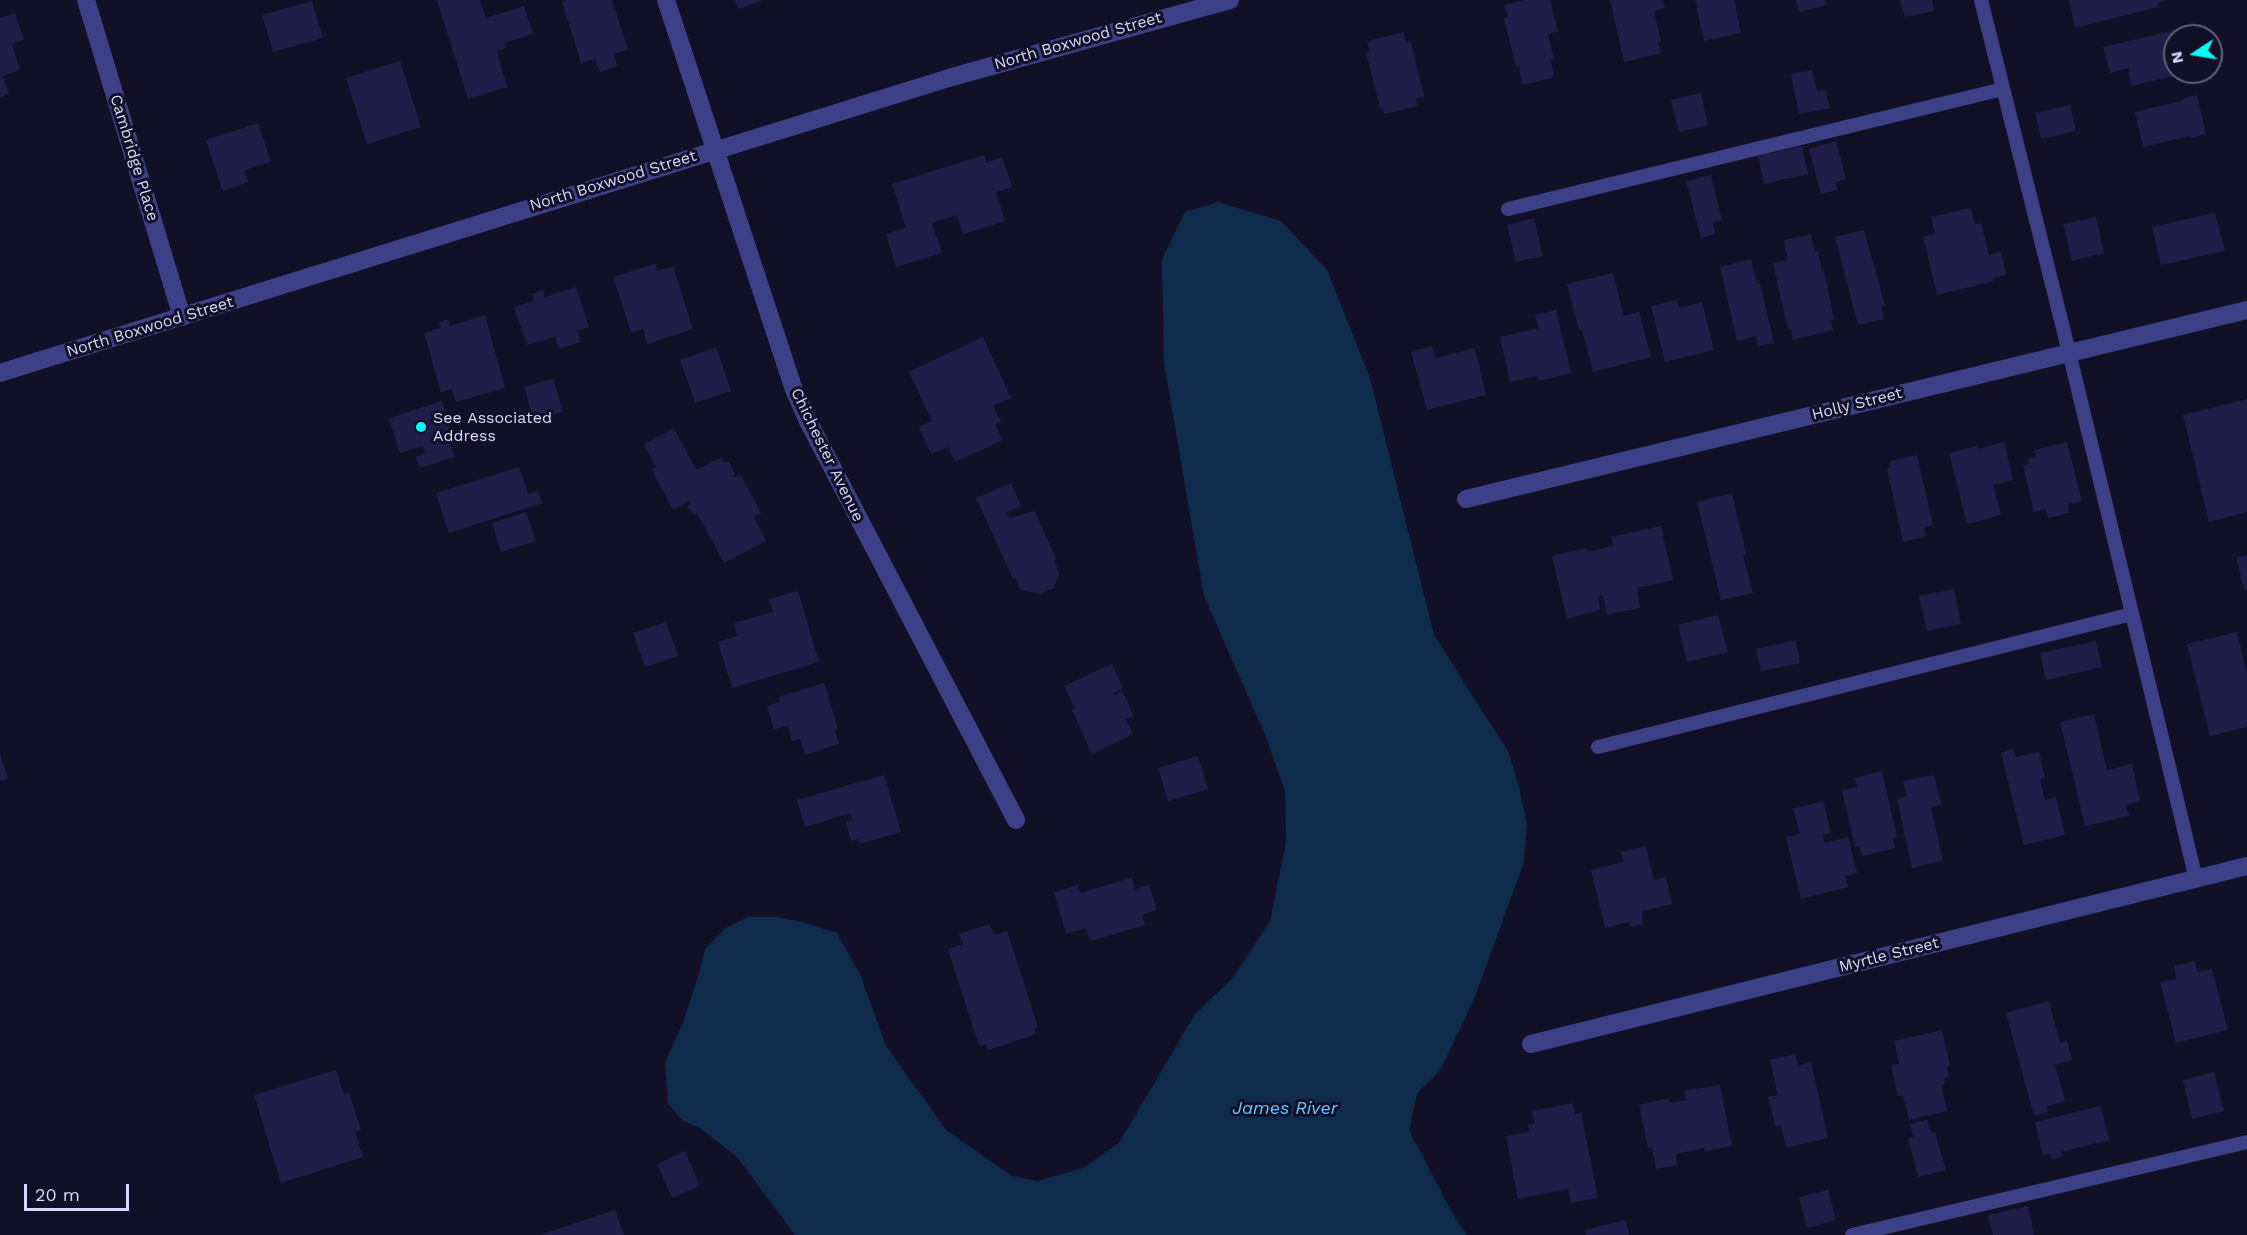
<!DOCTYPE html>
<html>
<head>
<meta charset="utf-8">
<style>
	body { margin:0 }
	#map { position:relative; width:2247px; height:1235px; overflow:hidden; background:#121027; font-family:"Work Sans",sans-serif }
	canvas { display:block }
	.north { position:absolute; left:2163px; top:24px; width:60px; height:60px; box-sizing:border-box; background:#121027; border:2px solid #61607d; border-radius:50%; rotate:258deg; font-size:16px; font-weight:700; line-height:24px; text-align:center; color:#d8d7ff }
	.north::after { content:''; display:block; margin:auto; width:21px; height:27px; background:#05fafc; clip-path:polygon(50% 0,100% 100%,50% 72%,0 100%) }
	.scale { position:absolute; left:24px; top:1184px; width:105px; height:27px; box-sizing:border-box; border:3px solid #d8d7ff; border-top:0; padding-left:8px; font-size:18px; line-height:21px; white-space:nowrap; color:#d8d7ff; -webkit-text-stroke:4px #121027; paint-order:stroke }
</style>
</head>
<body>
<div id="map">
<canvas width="2247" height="1235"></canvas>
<div class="north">N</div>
<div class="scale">20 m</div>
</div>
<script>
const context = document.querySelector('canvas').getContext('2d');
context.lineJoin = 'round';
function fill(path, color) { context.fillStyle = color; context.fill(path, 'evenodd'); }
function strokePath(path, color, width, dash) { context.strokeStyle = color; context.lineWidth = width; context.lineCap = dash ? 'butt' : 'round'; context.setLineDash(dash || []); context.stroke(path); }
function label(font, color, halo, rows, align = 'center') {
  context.font = font + ' "Work Sans",sans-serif'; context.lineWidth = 6; context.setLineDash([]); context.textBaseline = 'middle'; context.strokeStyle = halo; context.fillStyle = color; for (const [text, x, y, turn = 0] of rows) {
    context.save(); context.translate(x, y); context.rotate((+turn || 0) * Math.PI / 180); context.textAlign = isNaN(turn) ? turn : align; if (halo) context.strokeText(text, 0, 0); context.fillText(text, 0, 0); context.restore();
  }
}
fill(new Path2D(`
	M1218,202L1281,221L1327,270L1370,378L1434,635L1509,753L1519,787L1527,824L1524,862L1475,997L1441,1069L1417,1094L1409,1130L1450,1209L1467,1235H795L737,1157L700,1128L683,1121L668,1104L665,1063L684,1020L698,977L705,949L726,928L748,917H776L803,922L837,933L860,974L886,1046L946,1130L1012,1176L1038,1181L1083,1168L1119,1143L1195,1014L1231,980L1270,921L1286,843L1285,791L1266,737L1204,596L1164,363L1162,259L1185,212Z`), '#0f2c4c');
fill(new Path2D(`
	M437,0H480L486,18L524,6L533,34L504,43L506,48L497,51L507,87L468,99Z
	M566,0H612L628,50L614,54L617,66L600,72L595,59L581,63L562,2Z
	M735,0H764L738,9Z
	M1524,0H1550L1558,31L1548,34L1554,59L1551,60L1554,77L1523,85L1519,66L1516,67L1504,18L1508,17L1504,5Z
	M1610,0H1663L1665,8L1654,11L1661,41L1658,42L1661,53L1624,62Z
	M1695,0H1734L1741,33L1704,41Z
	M1796,0H1825L1827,5L1799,12Z
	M1900,0H1932L1934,11L1905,17Z
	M2069,0H2166V1L2158,3V7L2075,28Z
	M312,1L323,38L273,52L262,15Z
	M15,13L24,40L12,44L20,70L3,76L9,94L0,97V18Z
	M2180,29L2182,36H2175V72L2186,73L2131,86L2128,68L2110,73L2103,47Z
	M1404,32L1406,43L1411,42L1424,97L1416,98L1417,106L1384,114L1383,107L1380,108L1366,53L1369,52L1367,41Z
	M400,61L421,127L367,144L346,78Z
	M1812,70L1817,91L1825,89L1830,108L1799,114L1791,74Z
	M1701,93L1708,125L1679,132L1671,100Z
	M2197,95L2206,134L2191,138L2190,136L2143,147L2135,112L2182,101L2181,99Z
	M2070,105L2076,131L2041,139L2035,113Z
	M258,123L271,162L244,170L248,182L223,191L206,140Z
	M1836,141L1846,179L1835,182L1838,190L1821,194L1809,149Z
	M1802,146L1808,174L1764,184L1758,156Z
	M984,155L986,163L1002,157L1012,187L996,192L1005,221L963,234L957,215L932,223L942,253L896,267L886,234L906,228L892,184Z
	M1711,175L1722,220L1713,222L1715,234L1701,238L1686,181Z
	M1971,208L1975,224L1981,223L1989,255L2001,251L2006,275L1993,278L1994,281L1937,295L1923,237L1935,234L1931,217Z
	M2215,213L2225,251L2161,265L2152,227Z
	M2096,217L2104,253L2072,261L2063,224Z
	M1534,218L1543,256L1516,262L1507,225Z
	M1864,230L1885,305L1881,306L1884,319L1858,325L1835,237Z
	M1811,234L1815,252L1818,251L1822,271L1824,270L1834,319L1831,320L1833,330L1793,340L1791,329L1788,330L1773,263L1788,260L1784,240Z
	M1751,259L1757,284L1760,283L1774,343L1758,346L1756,336L1737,341L1720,267Z
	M655,264L657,271L673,266L693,329L647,344L643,329L631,333L613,277Z
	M1613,273L1624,316L1639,312L1651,357L1593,372L1582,330H1579L1567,284Z
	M576,287L589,327L577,331L581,342L559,349L555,337L527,345L514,307L534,301L532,294L543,290L545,297Z
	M1676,300L1679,308L1702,302L1714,350L1665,362L1651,306Z
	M1556,310L1571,373L1538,381L1537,376L1510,382L1500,337L1539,328L1535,315Z
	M485,315L505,388L456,402L452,389L441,392L424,333L441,328L439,322L449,319L450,326Z
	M983,337L1011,398L993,406L1001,422L995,424L1003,440L955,462L948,447L931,454L919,427L932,421L909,372Z
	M1432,346L1435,358L1475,348L1486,395L1427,410L1411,352Z
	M716,347L731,391L695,403L680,360Z
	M553,378L563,412L534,421L524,387Z
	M2247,399V512L2209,522L2183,415Z
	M442,401L453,436L448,438L455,457L420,468L416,457L425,454L423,446L400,453L389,418Z
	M674,428L696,470L722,457L725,462H729L735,473L733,478L740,474L761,513L754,517L766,541L724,563L698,515L693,514L688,507L691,500L673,510L651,469L656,467L643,445Z
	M2004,442L2013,480L1993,485L2001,515L1967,524L1949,453L1977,446L1978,449Z
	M2067,442L2082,501L2068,504L2069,513L2048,518L2046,509L2034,512L2023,465L2029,464L2027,459L2036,457L2034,450Z
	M1917,455L1933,525L1924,528L1926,536L1903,542L1887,469L1891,467L1890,461Z
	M519,467L528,494L538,491L542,503L449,533L436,493Z
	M1011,483L1021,506L1006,513L1009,518L1035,511L1056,559L1054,560L1059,573L1054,588L1040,594L1021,590L1015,578L1013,579L976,498Z
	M1732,493L1746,554L1743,555L1753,593L1721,600L1697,502Z
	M526,512L536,541L501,552L492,523Z
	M1661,526L1673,580L1637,588L1640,608L1607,615L1603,595L1598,597L1600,610L1567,619L1552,556L1587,548L1588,552L1613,546L1611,537Z
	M2247,555V589L2244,590L2236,557Z
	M1954,589L1961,624L1927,631L1919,596Z
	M798,591L819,662L732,688L718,642L737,636L734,623L773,612L769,599Z
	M1718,615L1728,652L1687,662L1678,625Z
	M666,622L678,656L645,667L633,633Z
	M2237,632L2247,674V727L2210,736L2187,644Z
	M1796,640L1800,663L1761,671L1756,649Z
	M2096,641L2102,667L2046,680L2040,653Z
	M1112,664L1123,688L1113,693L1114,695L1122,691L1134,716L1126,719L1133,734L1092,754L1072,710L1075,709L1064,686Z
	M824,683L838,729L835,730L839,744L805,755L800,739L792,741L788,725L774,730L767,706L780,702L778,697Z
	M2094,714L2107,770L2132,764L2140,801L2126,805L2129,816L2085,826L2060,722Z
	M2014,749L2016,757L2039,752L2045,778L2040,780L2045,800L2056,797L2065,835L2024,845L2001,753Z
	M0,753L8,779L0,781Z
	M1198,756L1208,789L1168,801L1158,768Z
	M1882,771L1897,837L1893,838L1895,848L1862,856L1859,846L1855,847L1842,790L1857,787L1854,778Z
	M884,775L901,832L860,844L858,839L851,841L846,822L853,820L850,813L805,827L797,800Z
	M1934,775L1941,804L1931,807L1943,861L1912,868L1897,799L1907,796L1903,781Z
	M1823,801L1831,833L1823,835L1825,843L1848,837L1857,873L1845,876L1848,887L1801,899L1786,837L1800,834L1793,809Z
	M1646,846L1654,880L1666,877L1672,904L1642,911L1643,924L1630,927L1629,922L1605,928L1591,870L1623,862L1621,852Z
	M1132,877L1135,889L1149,885L1157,910L1142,915L1145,925L1090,941L1086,928L1066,934L1054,892L1078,885L1081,893Z
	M990,924L994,935L1007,931L1038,1027L1034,1029L1036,1034L988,1050L986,1044L979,1046L948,949L963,944L959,934Z
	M2195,961L2197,972L2212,969L2228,1030L2176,1043L2160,982L2176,979L2174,966Z
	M2049,1001L2060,1043L2067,1041L2072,1060L2055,1065L2065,1101L2047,1106L2048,1112L2034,1116L2006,1013Z
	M1942,1030L1950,1066L1947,1067L1949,1076L1944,1078L1945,1084L1941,1085L1947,1111L1909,1120L1903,1095L1898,1096L1891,1065L1899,1064L1894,1041Z
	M1795,1054L1798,1066L1811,1062L1828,1138L1786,1148L1781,1125L1775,1126L1768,1097L1778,1095L1770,1060Z
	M336,1070L344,1095L349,1093L361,1130L355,1132L363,1157L281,1183L254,1095Z
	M2214,1072L2224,1111L2192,1119L2183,1080Z
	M1720,1085L1732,1146L1705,1151L1704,1148L1676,1154L1677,1165L1656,1169L1652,1147L1648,1148L1639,1105L1669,1098L1670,1103L1686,1100L1684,1091Z
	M1573,1103L1575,1114L1581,1113L1598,1198L1571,1203L1568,1189L1518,1199L1506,1136L1529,1132L1528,1125L1535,1123L1532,1111Z
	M2101,1106L2109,1140L2061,1152L2062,1157L2051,1159L2050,1154L2043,1155L2035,1122Z
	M1927,1120L1931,1133L1935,1132L1946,1170L1918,1177L1908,1138L1913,1137L1910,1124Z
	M685,1151L700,1186L672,1198L657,1164Z
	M1828,1190L1836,1220L1807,1228L1799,1197Z
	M2028,1206L2034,1235H1993L1988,1215Z
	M615,1210L624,1235H540Z
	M1626,1220L1629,1235H1586L1585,1230Z`), '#211c48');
strokePath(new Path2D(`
	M1981,0L2069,352L2196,879
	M1508,209L2003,89
	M1598,747L2132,614
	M1852,1235L2247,1142`), '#3c4086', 14);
strokePath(new Path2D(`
	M86,0L182,317
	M666,0L793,387L808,421L1016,820
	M0,373L952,77L1230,0
	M1466,499L2247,310
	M1531,1044L2247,866`), '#3c4086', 18);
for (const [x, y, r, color] of [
	[421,427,6,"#05fafc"]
]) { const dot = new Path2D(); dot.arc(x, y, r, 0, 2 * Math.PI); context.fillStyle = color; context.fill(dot); strokePath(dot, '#121027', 2); }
label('16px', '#d8d7ff', '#121027', [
	["North Boxwood Street",1078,41,-16],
	["Cambridge Place",134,158,73],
	["North Boxwood Street",613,181,-17],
	["North Boxwood Street",150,327,-17],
	["Holly Street",1857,404,-14],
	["Chichester Avenue",827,455,64],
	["Myrtle Street",1889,955,-14]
]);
label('16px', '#d8d7ff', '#121027', [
	["See Associated",433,418],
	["Address",433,436]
], 'left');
label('italic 18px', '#66c5fd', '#121027', [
	["James River",1285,1109]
]);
</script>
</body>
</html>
